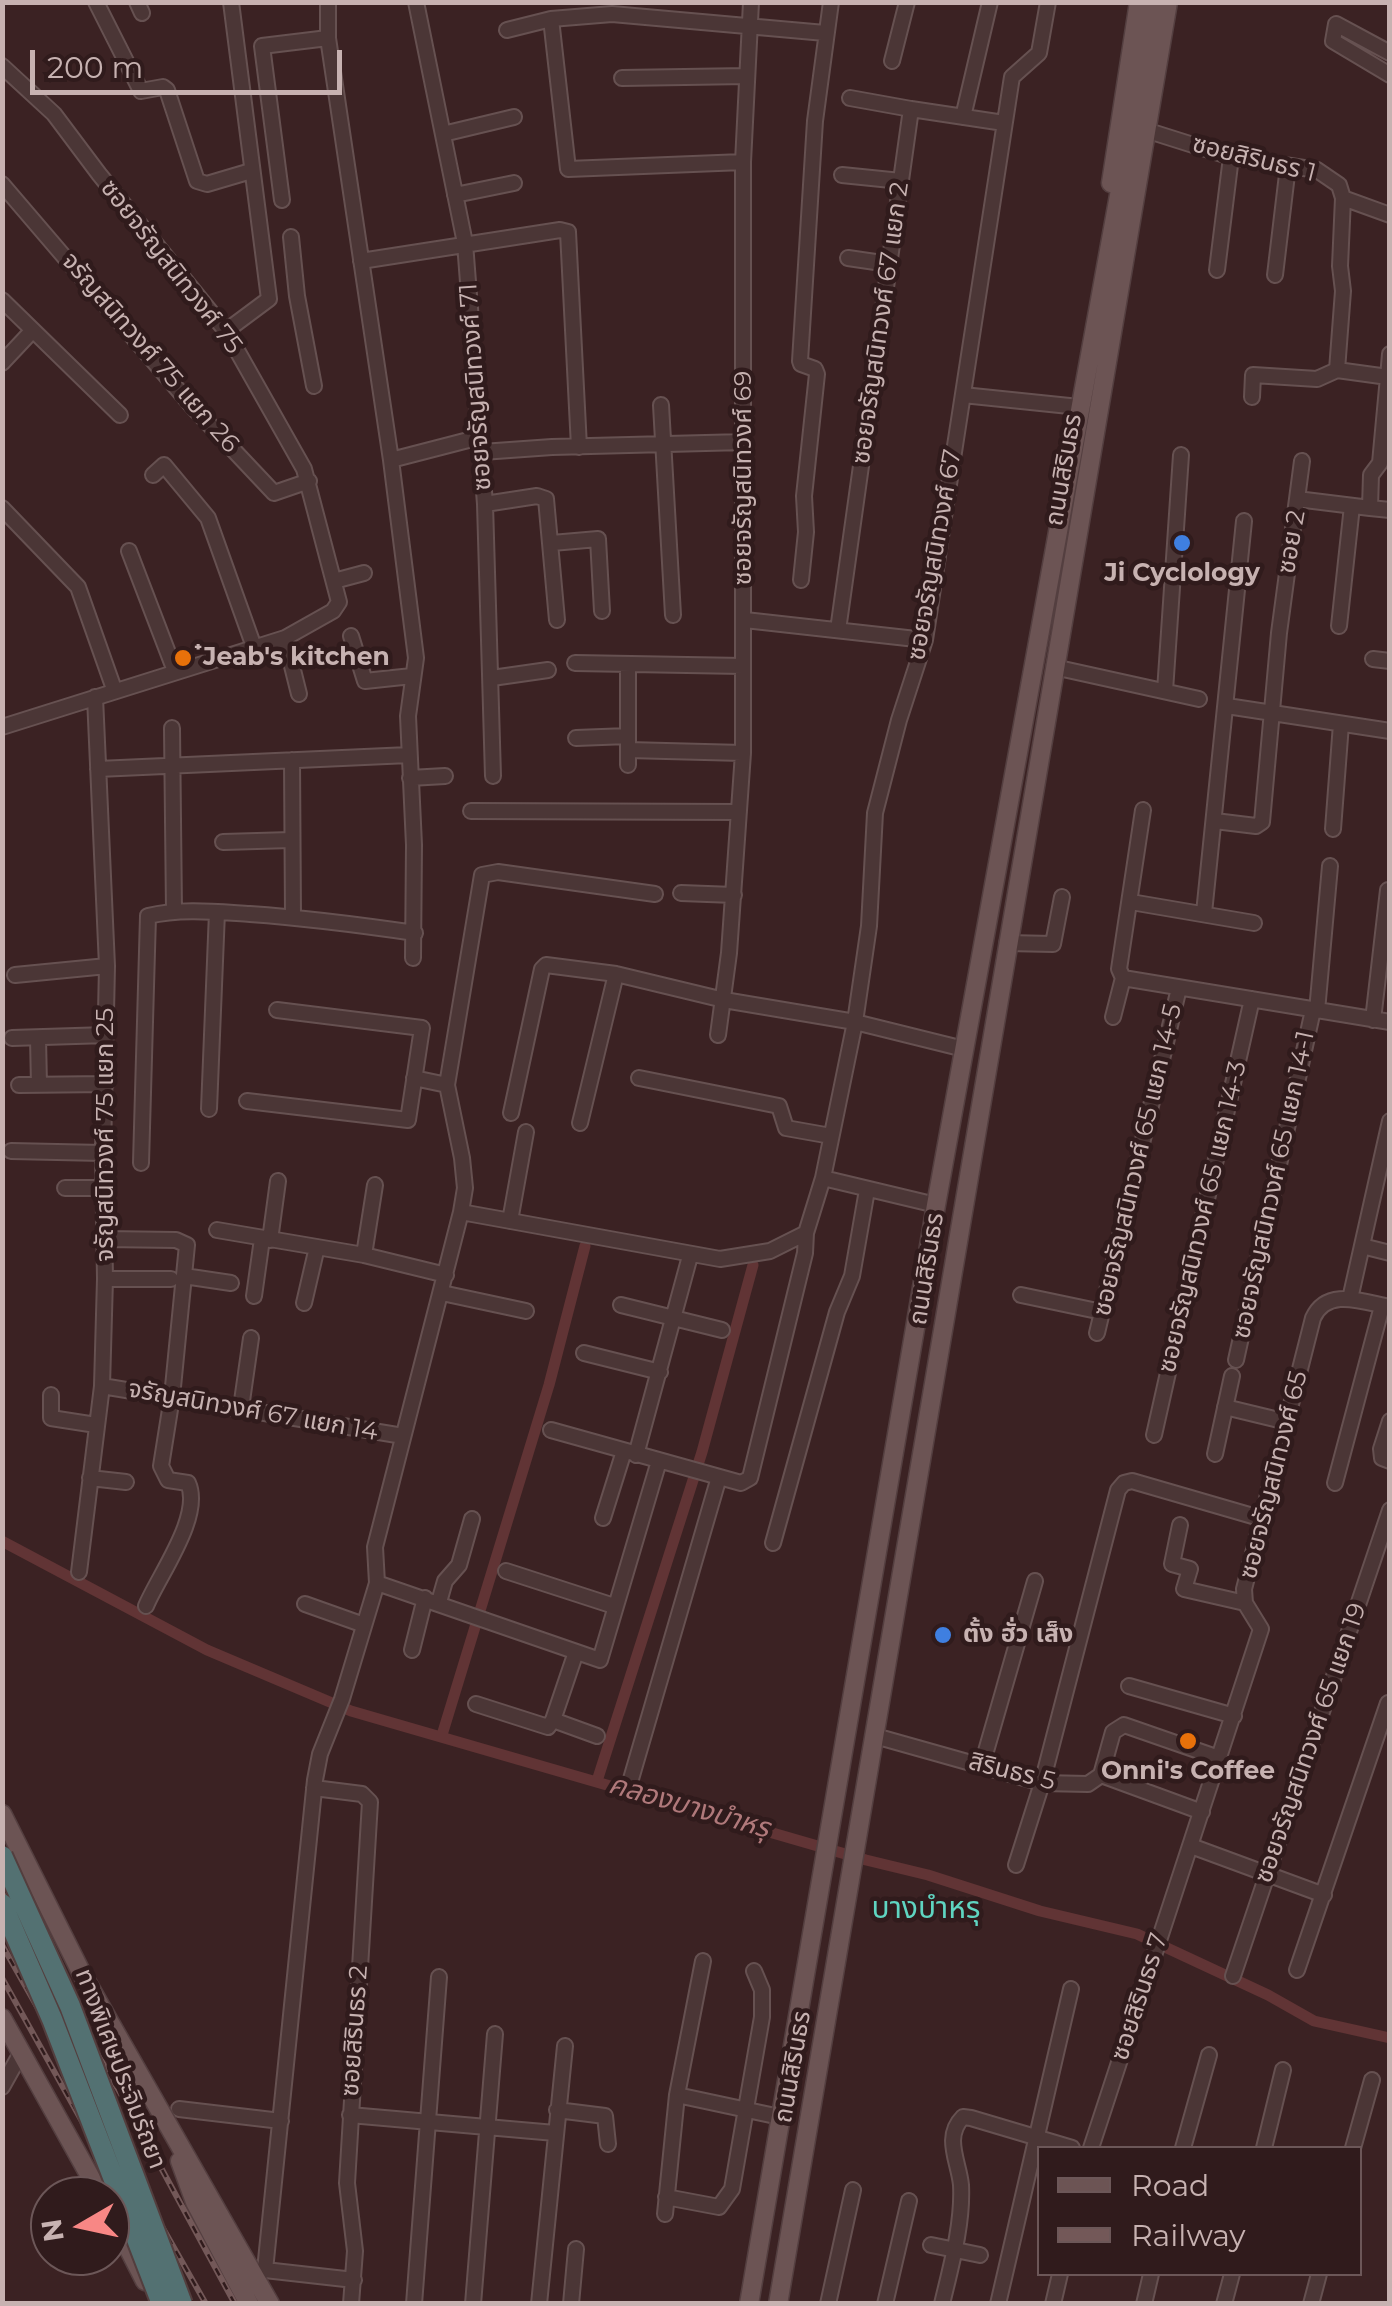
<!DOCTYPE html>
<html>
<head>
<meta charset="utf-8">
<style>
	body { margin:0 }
	#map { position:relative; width:1392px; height:2306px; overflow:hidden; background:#3b2223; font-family:Montserrat,sans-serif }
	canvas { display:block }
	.frame { position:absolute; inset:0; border:5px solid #c7b2b1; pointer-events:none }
	.legend { position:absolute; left:1037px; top:2146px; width:325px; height:130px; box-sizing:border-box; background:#301b1c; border:2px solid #6c5758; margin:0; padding:12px 18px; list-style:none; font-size:30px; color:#c7b2b1 }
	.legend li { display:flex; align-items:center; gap:20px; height:50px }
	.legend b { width:50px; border:2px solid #6c5758 }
	.north { position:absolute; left:30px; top:2176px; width:100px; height:100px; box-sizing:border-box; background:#301b1c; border:2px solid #6c5758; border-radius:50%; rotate:261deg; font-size:28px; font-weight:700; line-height:40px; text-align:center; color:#c7b2b1 }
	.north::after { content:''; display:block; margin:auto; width:35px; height:45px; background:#f88785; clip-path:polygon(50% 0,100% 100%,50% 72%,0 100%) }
	.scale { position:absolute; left:30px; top:50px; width:312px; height:45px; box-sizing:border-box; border:5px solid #c7b2b1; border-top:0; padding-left:12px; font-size:30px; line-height:35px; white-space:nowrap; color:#c7b2b1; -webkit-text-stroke:8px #301b1c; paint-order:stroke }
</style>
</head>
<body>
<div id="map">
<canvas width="1392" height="2306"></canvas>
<div class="frame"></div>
<ul class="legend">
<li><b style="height:12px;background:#6c5454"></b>Road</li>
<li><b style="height:12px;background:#735858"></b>Railway</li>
</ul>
<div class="north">N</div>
<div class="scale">200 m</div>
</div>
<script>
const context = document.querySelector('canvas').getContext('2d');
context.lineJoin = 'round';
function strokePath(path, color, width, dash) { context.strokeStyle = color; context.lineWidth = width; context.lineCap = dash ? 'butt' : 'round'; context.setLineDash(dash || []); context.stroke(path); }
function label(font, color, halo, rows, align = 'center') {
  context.font = font + ' Montserrat,"Noto Sans Thai",sans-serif'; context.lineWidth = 9; context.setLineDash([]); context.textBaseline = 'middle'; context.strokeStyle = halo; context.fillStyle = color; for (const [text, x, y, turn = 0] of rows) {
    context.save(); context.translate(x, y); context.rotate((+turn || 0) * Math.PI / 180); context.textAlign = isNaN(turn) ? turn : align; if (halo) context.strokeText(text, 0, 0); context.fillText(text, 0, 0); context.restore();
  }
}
strokePath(new Path2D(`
	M2,1541L207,1650L351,1711L866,1860L928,1875L1040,1911L1137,1934L1268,1995L1314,2021L1390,2038
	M442,1735L549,1385L585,1246
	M597,1781L702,1452L753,1265`), '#613435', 11);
const minor = new Path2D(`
	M96,2L141,91L163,87L167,90L197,181L207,184L251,171
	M137,2L142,13
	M328,2V38L391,460L416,658L408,716L414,845L413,958
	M416,2L465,243L485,504L493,776
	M551,19L568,169L743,162
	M507,30L551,19L612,14L825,33
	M1390,53L1336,24L1333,41L1390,75
	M892,61L907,2
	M2,66L54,114L99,174L226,331L304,469L339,602L333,611L285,638L2,727
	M622,78L747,76
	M850,98L911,109
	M963,117L990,2
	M1155,133L1231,157L1317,170L1339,185L1343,198L1340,266L1343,291L1337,370L1388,377L1380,463L1371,475L1370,508L1297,499L1279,633L1262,822L1256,826L1215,821
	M443,134L514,117
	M842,175L901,181
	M2,184L191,405L274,493L309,481
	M455,195L514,183
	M1343,198L1390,215
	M282,200L262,46L328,38
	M291,237L297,296L314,386
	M848,258L889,264
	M361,261L560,230L568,232L579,447
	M1217,270L1231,157
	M1275,275L1288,166
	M2,300L120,415
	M226,331L269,299L231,2
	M2,363L33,330
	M1388,377L1390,354
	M963,395L1079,407
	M1252,397L1253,375L1317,379L1337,370
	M661,405L673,615
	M482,452L552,447L744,442
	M391,460L480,437
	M153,475L164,465L208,518L254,647
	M1297,499L1302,461
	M485,504L537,496L546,499L557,620
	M2,508L78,587L114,689
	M1370,508L1390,510
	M552,543L598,539L602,611
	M129,551L175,671
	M801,580L806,532L804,496L817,374L815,369L801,364L800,361L815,121L831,2
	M334,581L364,573
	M745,620L925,640
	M1339,626L1352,506
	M838,630L911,109L1004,123
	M351,636L365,681L412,676
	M285,638L299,694
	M1373,659L1390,661
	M575,663L743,666
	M628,665V765
	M1054,667L1199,699
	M492,678L548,670
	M1165,691L1181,455
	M1227,706L1390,731
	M172,728L174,912
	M576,738L628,736
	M628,750L743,753
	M292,760L293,917
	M98,769L409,755
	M410,778L445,776
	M471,811L739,812
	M1333,829L1341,724
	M223,842L291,840
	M681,893L734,895
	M1131,902L1254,923
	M1204,913L1244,521
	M1007,943L1053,944L1062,897
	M15,975L107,966
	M1123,978L1390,1022
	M1317,1011L1330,866
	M1113,1017L1123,978L1119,969L1143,810
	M1373,1020L1388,890
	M718,1035L729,953L743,753V162L751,2
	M12,1038L107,1035
	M38,1038L39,1085
	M414,1078L447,1085
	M639,1078L779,1106L786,1128L831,1136
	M19,1085L106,1084
	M247,1101L408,1120L422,1028L277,1010
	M209,1109L217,912
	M511,1113L542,969L546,965L616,974L724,1000L855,1022L964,1049
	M580,1123L616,974
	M11,1151L103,1153
	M141,1163L148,916C181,908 217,912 250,914C306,918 360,925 415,933
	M823,1178L936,1205
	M65,1188H104
	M461,1212L720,1259L770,1251L806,1233
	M510,1221L526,1132
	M217,1230L364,1255L446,1275
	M105,1239L176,1240L187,1245L172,1397L161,1466L168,1480L188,1483C203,1516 159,1575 146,1606
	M270,1240L278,1181
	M1362,1246L1390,1253
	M364,1255L375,1185
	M184,1276L231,1283
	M105,1279H171
	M442,1293L526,1311
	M1021,1295L1102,1312
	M254,1296L262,1239
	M1350,1299L1390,1121
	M304,1303L317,1247
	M621,1305L722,1330
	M1097,1333L1179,988
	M584,1353L660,1372
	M1236,1360L1313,1010
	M102,1386L403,1436
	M51,1395V1418L96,1425
	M1225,1407L1287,1422
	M241,1408L251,1338
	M1390,1421L1381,1449L1382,1458L1390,1461
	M551,1430L741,1483L750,1478L805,1253L806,1233L823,1178L855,1022L869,926L875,813L899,720L925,640L1011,83L1012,77L1039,53L1048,2
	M1154,1435L1252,999
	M1215,1454L1232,1376
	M636,1455L690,1256
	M90,1478L126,1482
	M1335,1483L1382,1306
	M603,1518L624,1451
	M1180,1525L1172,1564L1190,1569L1184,1589L1245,1603
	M773,1543L837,1312L852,1276L867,1190
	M506,1571L614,1606
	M79,1572L102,1386L105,1279L103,1153L107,966L95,697
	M377,1583L600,1660L659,1461
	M439,1602L445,1581L459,1565L472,1519
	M305,1604L364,1625
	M412,1650L425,1598
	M1129,1686L1234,1716
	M476,1704L548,1727L553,1720L576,1652
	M553,1720L597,1736
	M875,1736L1042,1783L1088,1784L1101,1775L1202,1812
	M982,1765L1035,1581
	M1101,1775L1113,1732L1124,1725L1219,1758
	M631,1779L719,1477
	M314,1788L362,1794L370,1802L347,2183L355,2251L351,2304
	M1191,1846L1324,1895
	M1016,1865L1042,1783L1118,1490L1124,1483L1132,1481L1263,1519
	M1297,1970L1388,1703
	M1233,1976L1390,1510
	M2,2087L21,2053
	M677,2095L780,2117
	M179,2109L281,2121
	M557,2110L605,2116L608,2144
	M350,2115L555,2133
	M1091,2148L1261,1629L1245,1603L1244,1589L1313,1318C1327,1287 1363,1302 1390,1307
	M1183,2148L1209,2055
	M1264,2148L1283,2070
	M1353,2148L1372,2080
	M666,2197L719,2207L732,2189L762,2017V1990L754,1971
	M665,2214L677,2095L703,1961
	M931,2245L980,2255
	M265,2270L315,1780L320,1754L342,1699L377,1583L375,1547L461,1212L465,1188L462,1158L447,1085L482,875L498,872L655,894
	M259,2273L265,2270L354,2280
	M414,2304L439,1977
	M473,2304L495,2034
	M539,2304L565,2046
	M571,2304L576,2249
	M828,2304L853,2190
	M885,2304L909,2201
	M942,2304C951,2266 963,2224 961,2185C959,2162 943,2137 963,2117L971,2118L1072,2148
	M998,2304L1071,1989
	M1053,2304L1060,2274
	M1144,2304L1151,2274
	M1224,2304L1232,2274
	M1311,2304L1319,2274`);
const major = new Path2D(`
	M1111,183L1139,2
	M2,1814L81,1972L270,2304
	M2,2018L101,2196
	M180,2161L195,2202L249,2304
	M110,2212L145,2281
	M749,2304L936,1205L1154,2
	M778,2304L1168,2`);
strokePath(minor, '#665151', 18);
strokePath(major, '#543f40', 21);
strokePath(minor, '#4b3636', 14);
strokePath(major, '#6c5454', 18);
const rail = new Path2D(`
	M2,1893L121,2094L235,2304
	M2,1945L206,2304
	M2,1978L184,2304`);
strokePath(rail, '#735858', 6);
strokePath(rail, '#301b1c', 2.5, [8]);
const highwayBridge = new Path2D(`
	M2,1856L70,2006L182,2304
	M2,1904L52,2019L162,2304`);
strokePath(highwayBridge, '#533e3e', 24, []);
strokePath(highwayBridge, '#537172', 20);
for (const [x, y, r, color] of [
	[1182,543,10,"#3f7fe0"],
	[183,658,10,"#e8710a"],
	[943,1635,10,"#3f7fe0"],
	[1188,1741,10,"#e8710a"]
]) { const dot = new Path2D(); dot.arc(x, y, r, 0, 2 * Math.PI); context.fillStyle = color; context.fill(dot); strokePath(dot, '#301b1c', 4); }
label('25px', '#c7b2b1', '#301b1c', [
	["ซอยสิรินธร 1",1254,159,14],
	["ซอยจรัญสนิทวงศ์ 75",171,267,52],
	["ซอยจรัญสนิทวงศ์ 67 แยก 2",881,323,-82],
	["จรัญสนิทวงศ์ 75 แยก 26",150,353,49],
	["ซอยจรัญสนิทวงศ์ 71",476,387,-94],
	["ถนนสิรินธร",1064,470,-80],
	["ซอยจรัญสนิทวงศ์ 69",744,478,-90],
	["ซอย 2",1292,542,-80],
	["ซอยจรัญสนิทวงศ์ 67",935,555,-80],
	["จรัญสนิทวงศ์ 75 แยก 25",106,1135,-90],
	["ซอยจรัญสนิทวงศ์ 65 แยก 14-5",1138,1160,-77],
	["ซอยจรัญสนิทวงศ์ 65 แยก 14-1",1274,1185,-78],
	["ซอยจรัญสนิทวงศ์ 65 แยก 14-3",1203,1217,-77],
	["ถนนสิรินธร",927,1269,-81],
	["จรัญสนิทวงศ์ 67 แยก 14",253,1411,10],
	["ซอยจรัญสนิทวงศ์ 65",1274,1475,-76],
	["ซอยจรัญสนิทวงศ์ 65 แยก 19",1311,1743,-71],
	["สิรินธร 5",1012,1772,14],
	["ซอยสิรินธร 7",1140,1997,-72],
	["ซอยสิรินธร 2",355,2031,-86],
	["ถนนสิรินธร",793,2067,-80],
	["ทางพิเศษประจิมรัถยา",120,2069,69]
]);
label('bold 25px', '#c7b2b1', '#301b1c', [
	["Ji Cyclology",1182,574],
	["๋Jeab's kitchen",203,658,"left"],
	["ตั้ง ฮั่ว เส็ง",963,1635,"left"],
	["Onni's Coffee",1188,1772]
]);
label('italic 28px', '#b0797b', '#301b1c', [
	["คลองบางบำหรุ",689,1807,16]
]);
label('30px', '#5fd5c1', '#301b1c', [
	["บางบำหรุ",926,1909]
]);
</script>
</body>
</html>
